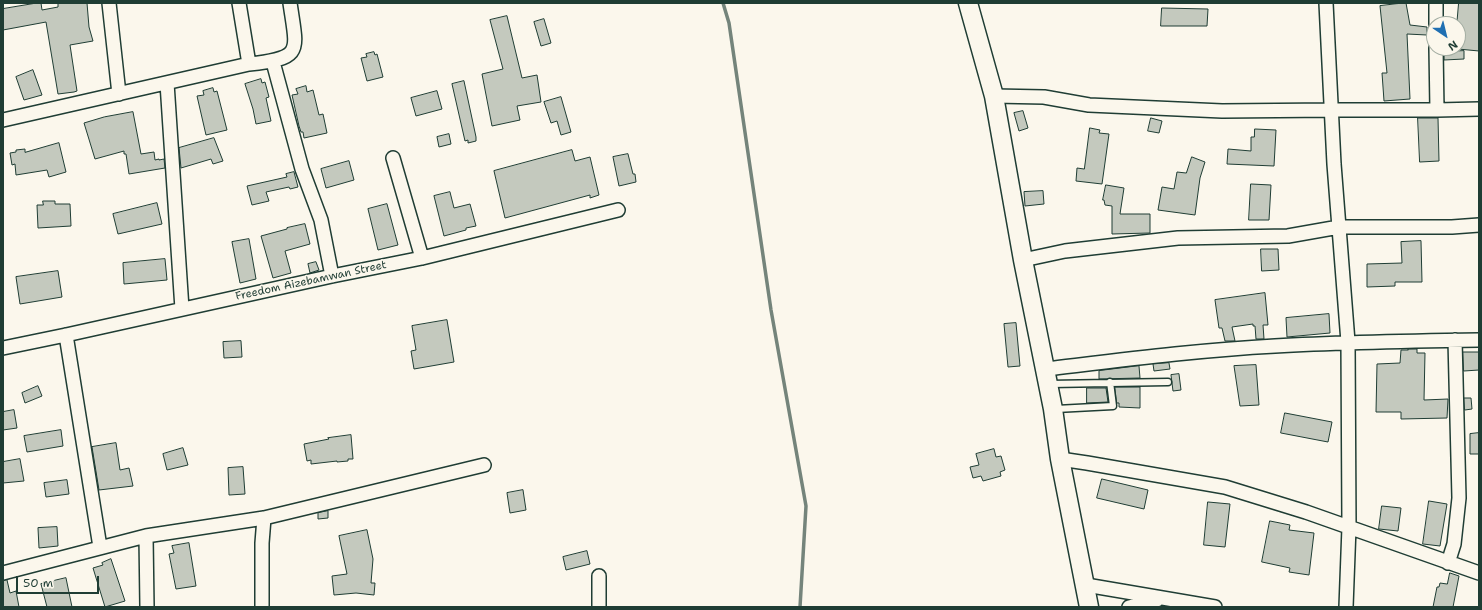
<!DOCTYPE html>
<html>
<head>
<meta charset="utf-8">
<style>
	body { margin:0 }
	#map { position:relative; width:1482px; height:610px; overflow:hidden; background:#fbf7ec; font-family:"Shantell Sans",sans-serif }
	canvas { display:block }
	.frame { position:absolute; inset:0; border:4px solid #1f3d34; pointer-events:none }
	.north { position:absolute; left:1426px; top:16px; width:40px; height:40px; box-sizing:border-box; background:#fbf7ec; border:1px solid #a3ada2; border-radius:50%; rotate:145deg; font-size:11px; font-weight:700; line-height:16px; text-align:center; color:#1f3d34 }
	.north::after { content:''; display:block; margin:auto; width:14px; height:18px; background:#1f6fb2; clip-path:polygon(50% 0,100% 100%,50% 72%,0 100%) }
	.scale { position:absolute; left:16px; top:576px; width:83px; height:18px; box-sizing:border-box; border:2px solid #1f3d34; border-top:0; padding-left:5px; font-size:12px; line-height:14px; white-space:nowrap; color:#1f3d34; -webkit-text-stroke:3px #fbf7ec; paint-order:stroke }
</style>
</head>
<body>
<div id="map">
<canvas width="1482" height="610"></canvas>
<div class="frame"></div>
<div class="north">N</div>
<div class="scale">50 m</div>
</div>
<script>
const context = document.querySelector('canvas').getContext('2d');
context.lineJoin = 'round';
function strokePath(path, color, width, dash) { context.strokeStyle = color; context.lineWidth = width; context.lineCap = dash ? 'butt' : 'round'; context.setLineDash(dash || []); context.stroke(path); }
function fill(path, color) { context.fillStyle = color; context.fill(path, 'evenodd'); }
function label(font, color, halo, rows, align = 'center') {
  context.font = font + ' "Shantell Sans",sans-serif'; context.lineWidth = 3; context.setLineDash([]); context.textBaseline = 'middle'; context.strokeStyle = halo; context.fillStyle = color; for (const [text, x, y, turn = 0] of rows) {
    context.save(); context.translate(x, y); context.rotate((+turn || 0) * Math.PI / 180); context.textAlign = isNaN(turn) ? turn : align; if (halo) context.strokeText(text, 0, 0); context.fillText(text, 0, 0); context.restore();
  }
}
strokePath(new Path2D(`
	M723,3L729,23L771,310L806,506L800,607`), '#74847b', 3.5);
const building = new Path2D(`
	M37,3H41L42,10L58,7V3H87L89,27L93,41L70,45L77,91L74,92L58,94L46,22L3,30V9Z
	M1406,3L1410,25L1427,27V35L1407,34L1410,99L1384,101L1382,73H1387L1380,6Z
	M1459,3H1479V51L1458,49L1457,22Z
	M1162,8L1208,9L1207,26H1161Z
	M507,16L522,78L537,75L541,102L517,106L520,120L492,126L482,74L503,69L490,20Z
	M544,19L551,43L541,46L534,22Z
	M1464,51V59L1444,60V52Z
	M374,52L375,55L377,54L383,77L367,81L361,58L367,57L366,54Z
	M33,70L42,95L24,100L16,77Z
	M261,79L262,83L265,82L269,97L266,98L271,121L256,124L253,109L245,84Z
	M464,81L476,137V141L468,143V140L465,141L452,84Z
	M306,86L307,92L313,90L319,115L323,114L327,133L304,138L303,132H301L299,126L292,95L298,94L296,89Z
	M213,88L214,92L217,91L227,130L206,135L197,96L204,95L203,91Z
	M437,91L442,109L416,116L411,98Z
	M561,97L571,132L561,135L557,121L551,123L544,102Z
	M1023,111L1028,128L1019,131L1014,113Z
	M133,112L141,154L154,152L155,160L159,159V160L164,159L165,168L129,174L126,154H124V151L95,159L84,123L104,117Z
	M1151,118L1162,121L1159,133L1148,131Z
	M1418,118H1438L1439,161L1420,162Z
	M1090,128L1100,130L1099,133L1109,134L1102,184L1076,181L1077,168L1084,169Z
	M1255,129L1276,130L1274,166L1227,164L1228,149L1251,151V137H1254Z
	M449,134L451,144L439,147L437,137Z
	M214,138L223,161L213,164L211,159L181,168L179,148Z
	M59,143L66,172L49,177L47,170L16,175L15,164L12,165L10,153L16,152V150L25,149V152Z
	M572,150L575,161L590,157L599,195L590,198V195L505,218L494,171Z
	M628,154L633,174H635L636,182L619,186L613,157Z
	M1192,157L1205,162L1200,178L1195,215L1158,210L1162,187L1174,189L1177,172L1186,173Z
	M349,161L354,180L326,188L321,169Z
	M294,172L298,187L290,189L289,187L266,192L269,201L252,205L247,186L287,177L286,174Z
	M1251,184L1271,185L1269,220H1249Z
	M1106,185L1124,188L1120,214H1150V233L1112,234V206L1105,205L1104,200H1103Z
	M1043,191L1044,204L1025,206L1024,192Z
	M450,192L454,208L470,204L476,226L466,228V230L444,236L434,196Z
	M43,201H55V204H70L71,226L38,228L37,205H43Z
	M157,203L162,224L118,234L113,214Z
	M387,204L398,245L378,250L368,209Z
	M305,224L310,244L285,251L291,273L273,278L261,236L287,229V228Z
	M249,239L256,279L240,283L232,242Z
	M1421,241L1422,282H1395V286L1367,287V264L1402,263L1401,242Z
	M1261,249H1278L1279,270L1262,271Z
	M165,259L167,280L124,284L123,263Z
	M316,262L319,270L310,273L308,264Z
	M58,271L62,297L20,304L16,277Z
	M1265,293L1268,325H1263L1264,339H1256L1255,326H1253V324L1232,327L1235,341H1225L1222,328H1219L1215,300Z
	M1329,314L1330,333L1287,337L1286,318Z
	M447,320L454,362L414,369L411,351L416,350L412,326Z
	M1016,323L1020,366L1008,367L1004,324Z
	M241,341L242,357L224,358L223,342Z
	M1408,349H1417V353H1425L1424,400L1448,399L1447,418L1401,419V412H1376L1377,364L1400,363L1401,350H1408Z
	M1463,352H1479V370L1464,371Z
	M1169,363L1170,369L1154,371L1153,364Z
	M1256,365L1259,405L1240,406L1234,366Z
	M1139,366L1140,378L1099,379V371Z
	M1179,374L1181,390L1173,391L1171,375Z
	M38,386L42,396L25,403L22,393Z
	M1115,387H1140V408L1119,407V403H1117Z
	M1087,388H1106L1108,402L1087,403Z
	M1464,398H1471L1472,409L1465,410Z
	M14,410L17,428L3,430V412Z
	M1285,413L1332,422L1328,442L1281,433Z
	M61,430L63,446L27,452L24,436Z
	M1479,433V454H1470V434Z
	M351,435L353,459H348V461L337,462V461L311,464V460L307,461L304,444L329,439L328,438Z
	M116,443L120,470L129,468L133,486L99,490L92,447Z
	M183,448L188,465L167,470L163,454Z
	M994,449L996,457L1001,456L1005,470L1000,472L1001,476L983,481L981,476L973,478L970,467L979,465L976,454Z
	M20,459L24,481L3,483V462Z
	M243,467L245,494L229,495L228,468Z
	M1102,479L1148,490L1144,509L1097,498Z
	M67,480L69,494L46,497L44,483Z
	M523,490L526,510L510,513L507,493Z
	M1429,501L1447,504L1440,546L1423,544Z
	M1208,502L1230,504L1225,547L1204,545Z
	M1382,506L1401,508L1398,531L1379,529Z
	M328,511V518L318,519V513Z
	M1270,521L1290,525L1289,530L1314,533L1309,575L1289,572L1290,568L1262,562Z
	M57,527L58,546L39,548L38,528Z
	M367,530L373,559L371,583H375L374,595L356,593L334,595L332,576L347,574L339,536Z
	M189,543L196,586L176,589L169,554L174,553L172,546Z
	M587,551L590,564L566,570L563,557Z
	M111,559L125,601L105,607L93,568L103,565L102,563Z
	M1450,573L1459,576L1453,607H1433L1437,587H1439L1440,583L1447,584Z
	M66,578L72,607H47L41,584Z
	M7,580L10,593L16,591L19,607H3V581Z`);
fill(building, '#c4c9be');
strokePath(building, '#1f3d34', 1);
const lane = new Path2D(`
	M1050,384L1168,382
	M1056,409L1113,406L1110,382`);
const street = new Path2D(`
	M109,3L119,94
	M239,3L249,64
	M1326,3L1334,164L1348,342L1349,527L1346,607
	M1436,3V24
	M1436,48L1437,110
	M273,62L302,169L321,220L332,276
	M167,83L182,309
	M994,96L1044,97L1089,105L1222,111L1332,110H1437L1479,109
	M3,120L249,64C304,58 297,52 290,3
	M393,158L422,258
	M1023,260L1065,251L1178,238L1288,236L1339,227H1452L1479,225
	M66,335L100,547
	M3,348L66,335L332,276L422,258L618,210
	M1046,369C1122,360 1199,350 1275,346C1343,342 1411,341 1479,340
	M1060,459L1087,463L1225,487L1306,512L1479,573
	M146,536L147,607
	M1448,563L1454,544L1459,498L1455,340
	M3,573L146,536L264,518L484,465
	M1086,585L1215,607
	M262,607V543L264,518
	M599,607V576
	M1129,607L1157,600`);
const secondary = new Path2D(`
	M968,3L994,96L1023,260L1053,409L1060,459L1089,607`);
strokePath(lane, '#1f3d34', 9);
strokePath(street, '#1f3d34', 16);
strokePath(secondary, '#1f3d34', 21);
strokePath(lane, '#fbf7ec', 6);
strokePath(street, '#fbf7ec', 13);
strokePath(secondary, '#fbf7ec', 18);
label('11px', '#1f3d34', '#fbf7ec', [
	["Freedom Aizebamwan Street",311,281,-12]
]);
</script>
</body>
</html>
